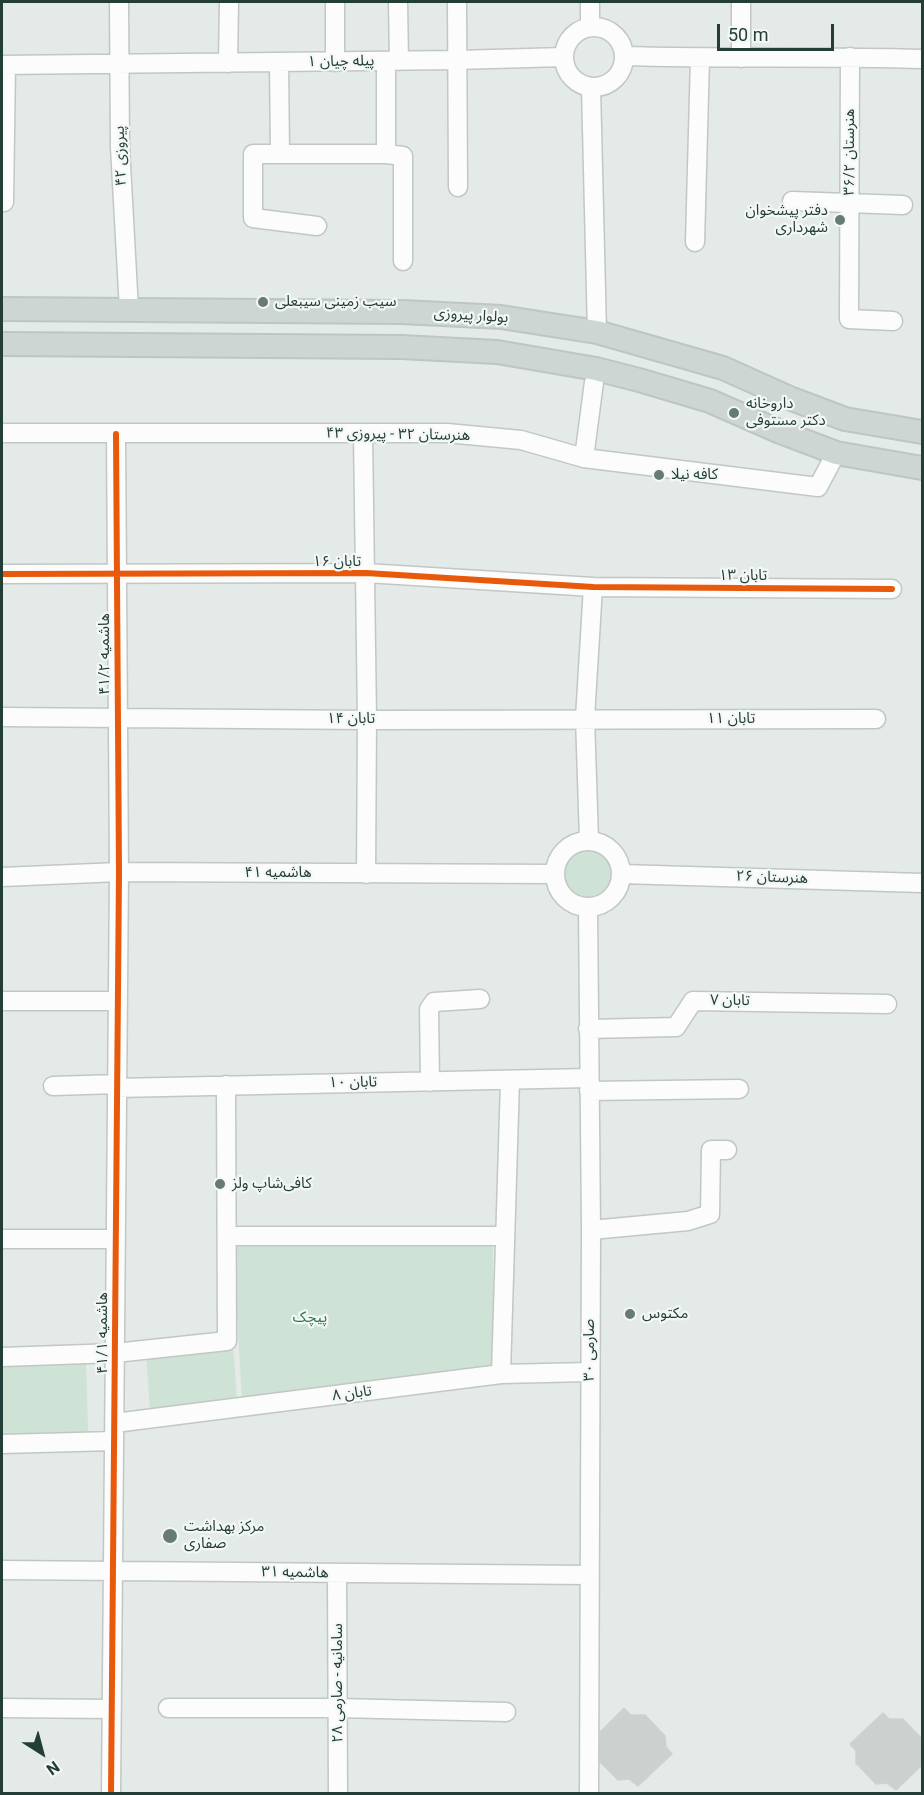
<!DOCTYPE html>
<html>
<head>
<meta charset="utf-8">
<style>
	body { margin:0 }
	#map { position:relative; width:924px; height:1795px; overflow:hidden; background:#e4eae7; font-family:Roboto,sans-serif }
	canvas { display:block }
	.frame { position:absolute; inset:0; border:3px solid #233d37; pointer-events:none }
	.north { position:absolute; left:12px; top:1723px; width:60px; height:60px; -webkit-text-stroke:4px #f3f8f6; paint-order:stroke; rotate:144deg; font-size:16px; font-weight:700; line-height:24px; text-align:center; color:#233d37 }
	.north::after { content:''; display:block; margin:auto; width:21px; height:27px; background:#233d37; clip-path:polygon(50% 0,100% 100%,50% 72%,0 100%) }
	.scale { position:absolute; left:717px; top:24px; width:117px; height:27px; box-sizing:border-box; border:3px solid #233d37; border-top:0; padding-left:8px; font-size:18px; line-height:21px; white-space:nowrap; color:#233d37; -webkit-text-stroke:4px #f3f8f6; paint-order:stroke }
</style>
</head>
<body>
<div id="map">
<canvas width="924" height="1795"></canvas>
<div class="frame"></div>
<div class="north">N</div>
<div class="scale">50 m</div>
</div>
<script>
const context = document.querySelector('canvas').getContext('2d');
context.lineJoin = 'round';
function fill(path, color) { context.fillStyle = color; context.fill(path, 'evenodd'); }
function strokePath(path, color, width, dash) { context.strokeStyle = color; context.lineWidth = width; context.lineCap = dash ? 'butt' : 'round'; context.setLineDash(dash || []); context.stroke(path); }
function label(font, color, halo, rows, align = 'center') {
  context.font = font + ' Roboto,"Noto Sans Arabic",sans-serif'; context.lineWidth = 4.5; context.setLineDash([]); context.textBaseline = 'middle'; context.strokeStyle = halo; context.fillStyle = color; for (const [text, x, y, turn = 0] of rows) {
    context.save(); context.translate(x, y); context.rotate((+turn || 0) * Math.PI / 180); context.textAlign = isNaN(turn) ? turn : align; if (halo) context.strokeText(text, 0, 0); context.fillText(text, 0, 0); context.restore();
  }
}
fill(new Path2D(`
	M564 874a24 24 0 1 1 48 0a24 24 0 1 1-48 0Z
	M233,1245H493V1368L242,1399Z
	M233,1347L237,1399L150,1410L146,1354Z
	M86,1360L88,1432L2,1435V1363Z`), '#cee2d5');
const building = new Path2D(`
	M624,1708L631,1715H645L665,1736L666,1747L672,1754L638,1786L629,1779L618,1780L600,1762V1732Z
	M883,1713L889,1719H903L922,1739V1765L896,1790L887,1783L876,1784L856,1763V1751L850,1744Z`);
fill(building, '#ccd1cf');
strokePath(building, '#cdd3d0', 1.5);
const minor = new Path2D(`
	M119,2L120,147L129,310
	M398,2L399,61
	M457,2L458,187
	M590,2V27
	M564 57a30 30 0 1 1 60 0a30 30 0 1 1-60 0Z
	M624,56C724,59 823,56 922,59
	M850,57L849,319L893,321
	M741,58V2
	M279,62L280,154
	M335,62V2
	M228,63L229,2
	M2,65L456,60L564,57
	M591,87L597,332
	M386,154V61
	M792,201L903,205
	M2,202H4L6,65
	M317,226L253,218V154H386L403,156V261
	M695,242L700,58
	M2,433H447L521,440L584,458L818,487L836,453
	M363,434L367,720L366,874
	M584,458L594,382
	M2,574L366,573L593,587L892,589
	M2,717L367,720L876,719
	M589,840L585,718L593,587
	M555 874a33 33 0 1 1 66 0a33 33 0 1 1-66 0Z
	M622,874L922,883
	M2,877L119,872L555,874
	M588,907L591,1230L589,1794
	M2,1001H118
	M588,1029L676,1027L693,1001L887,1004
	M430,1082L429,1009L434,1002L480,999
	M53,1086L117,1084
	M117,1088L588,1078
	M589,1091L739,1089
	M591,1230L688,1221L710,1214L711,1150H727
	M227,1236H505
	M2,1239H116
	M2,1357L115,1353L227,1341L226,1085
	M501,1374L510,1080
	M115,1423L501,1374L589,1372
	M2,1444L114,1441
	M2,1570L589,1575
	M337,1573L338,1794
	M2,1708L112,1709
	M168,1708H338L506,1712
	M111,1794L119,872L116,434`);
const major = new Path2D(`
	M2,309L402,312L501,317L597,332L723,368L792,399L845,419L922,432
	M2,344L401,347L497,352L596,369L639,380L710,401L778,431L836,453L922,468`);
strokePath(minor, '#c1c7c4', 21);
strokePath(major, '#bdc6c3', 26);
strokePath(minor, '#fbfcfb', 18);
strokePath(major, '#ced6d3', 22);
strokePath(new Path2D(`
	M2,574L366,573L593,587L892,589
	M111,1794L119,872L116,434`), '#e8590c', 6);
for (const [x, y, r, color] of [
	[840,220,6,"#677a75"],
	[263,302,6,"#677a75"],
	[734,413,6,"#677a75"],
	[659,475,6,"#677a75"],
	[220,1184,6,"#677a75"],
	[630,1314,6,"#677a75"],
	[170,1536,8,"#677a75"]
]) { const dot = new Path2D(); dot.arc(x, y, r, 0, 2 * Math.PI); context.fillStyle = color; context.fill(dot); strokePath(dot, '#f3f8f6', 2); }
label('15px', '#233d37', '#f3f8f6', [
	["پیله چیان ۱",341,62,-1],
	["هنرستان ۳۶/۲",850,152,-90],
	["پیروزی ۴۲",121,156,-92],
	["بولوار پیروزی",471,316,4],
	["هنرستان ۳۲ - پیروزی ۴۳",398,435,1],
	["تابان ۱۶",337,562],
	["تابان ۱۳",743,576],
	["هاشمیه ۴۱/۲",105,654,-90],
	["تابان ۱۴",351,719],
	["تابان ۱۱",731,719],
	["هاشمیه ۴۱",278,873],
	["هنرستان ۲۶",772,878,2],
	["تابان ۷",730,1001,1],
	["تابان ۱۰",353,1083,-1],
	["هاشمیه ۴۱/۱",103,1333,-90],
	["صارمی ۳۰",590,1350,-90],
	["تابان ۸",352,1394,-7],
	["هاشمیه ۳۱",295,1573,1],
	["سامانیه - صارمی ۲۸",338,1683,-90]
]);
label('15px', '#233d37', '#f3f8f6', [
	["دفتر پیشخوان",828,211,"right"],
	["شهرداری",828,228,"right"],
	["سیب زمینی سیبعلی",275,302],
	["داروخانه",746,404],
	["دکتر مستوفی",746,421],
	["کافه نیلا",671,475],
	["کافی‌شاپ ولز",232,1184],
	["مکتوس",642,1314],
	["مرکز بهداشت",184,1527],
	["صفاری",184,1544]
], 'left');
label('15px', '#2e724c', '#f3f8f6', [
	["پیچک",310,1318]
]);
</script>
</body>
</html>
